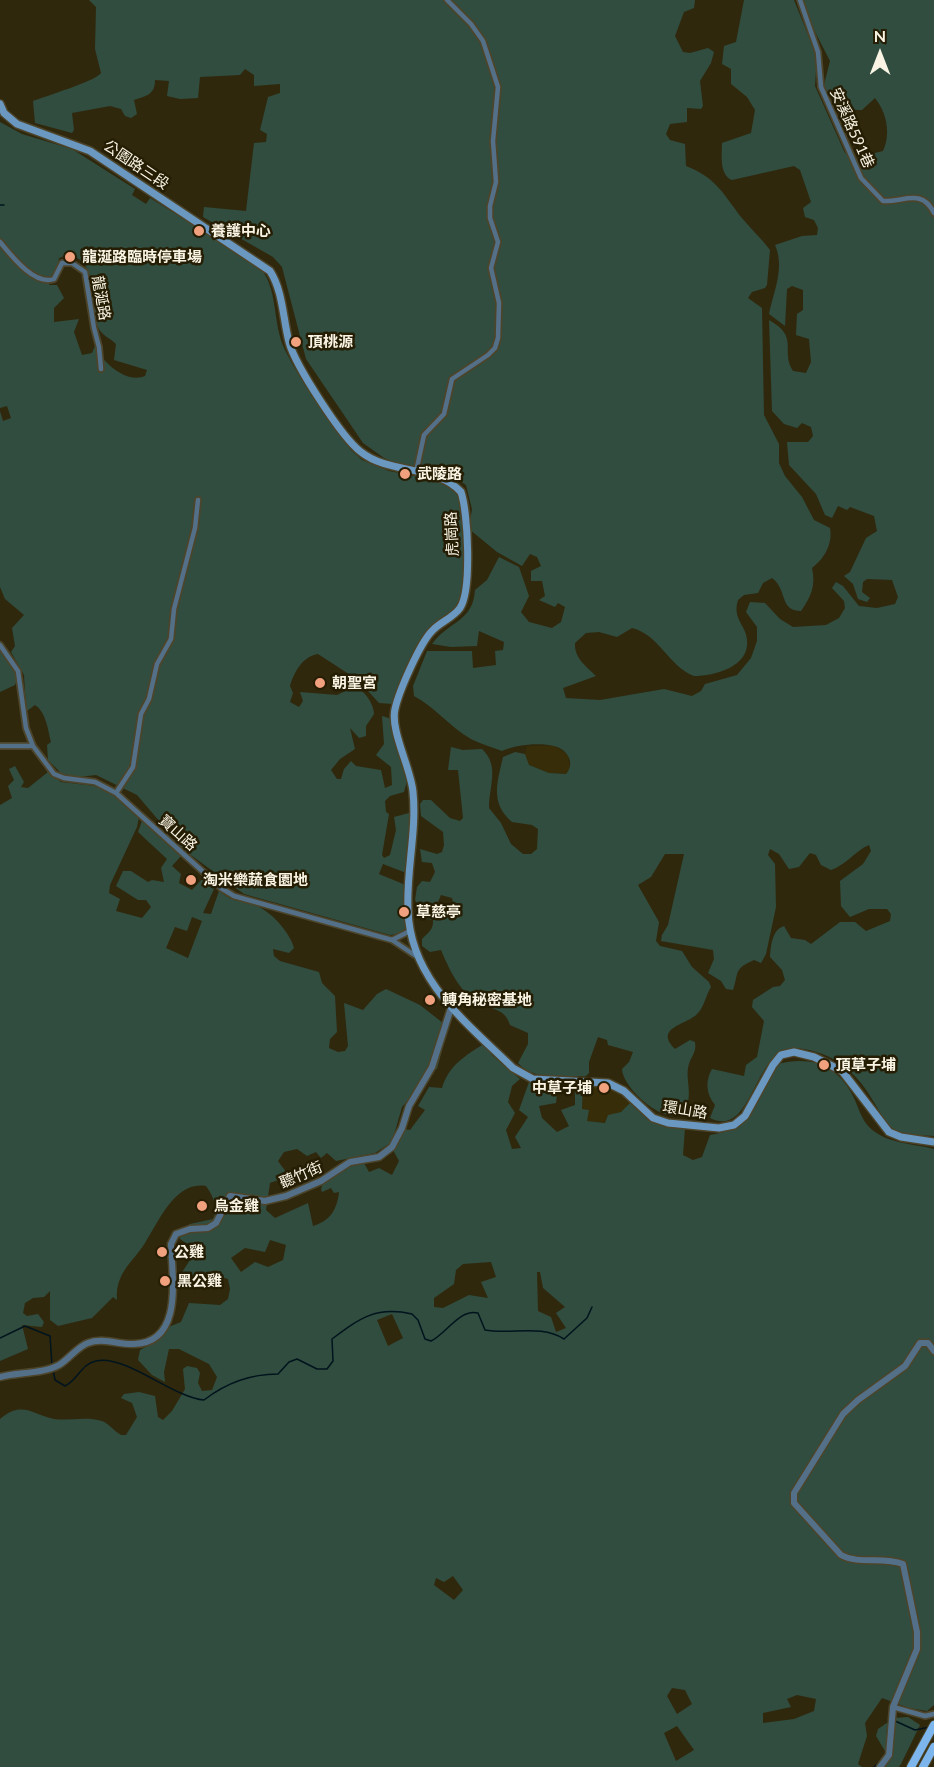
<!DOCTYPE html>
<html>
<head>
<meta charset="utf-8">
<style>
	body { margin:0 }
	#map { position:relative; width:934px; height:1767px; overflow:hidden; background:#30280d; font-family:Lato,sans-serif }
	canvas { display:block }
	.north { position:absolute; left:850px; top:24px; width:60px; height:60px; -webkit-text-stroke:4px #261e04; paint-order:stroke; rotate:0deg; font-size:16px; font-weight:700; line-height:24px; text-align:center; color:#f9f4e4 }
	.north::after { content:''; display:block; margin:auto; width:21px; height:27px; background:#f9f4e4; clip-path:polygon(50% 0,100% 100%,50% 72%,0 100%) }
</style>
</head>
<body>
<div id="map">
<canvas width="934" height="1767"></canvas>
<div class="north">N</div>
</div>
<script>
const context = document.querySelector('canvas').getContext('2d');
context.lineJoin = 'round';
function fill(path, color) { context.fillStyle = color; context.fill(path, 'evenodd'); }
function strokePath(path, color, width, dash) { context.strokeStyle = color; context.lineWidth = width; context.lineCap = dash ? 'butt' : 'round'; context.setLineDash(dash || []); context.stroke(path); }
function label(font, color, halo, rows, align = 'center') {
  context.font = font + ' Lato,"Noto Sans TC",sans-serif'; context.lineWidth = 5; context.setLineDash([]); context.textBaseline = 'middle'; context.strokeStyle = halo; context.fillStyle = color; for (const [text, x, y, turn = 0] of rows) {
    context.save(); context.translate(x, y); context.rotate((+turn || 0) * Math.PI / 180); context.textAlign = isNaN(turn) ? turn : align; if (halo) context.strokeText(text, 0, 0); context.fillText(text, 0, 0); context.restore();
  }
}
fill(new Path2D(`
	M527,746H555L568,755L570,769L567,774L549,773L529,765L525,754Z
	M583,1086L614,1089L630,1103L621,1112L608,1115L605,1123L586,1121L582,1110Z`), '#372d09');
fill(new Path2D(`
	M89,0H695L694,8L684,12L675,36L683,52L690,53L708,48L714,52L711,63L700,81L703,106L701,109L687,108V122L670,124L666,134L670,140L685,144L686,166C716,178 722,192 741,217C750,228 761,238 770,250L767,285L765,288L752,292L748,298L762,308L764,415L779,444V463L785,476L802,497L814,520L830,528C833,544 824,559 812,568C816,585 811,597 801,611C779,611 788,590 772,578L763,583L758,593L744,595L738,600C732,619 746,625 747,640C750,667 714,676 694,676C668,666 660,635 632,628L617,637L599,632L586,633L575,643C574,658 586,666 596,676L563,688L566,698L600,700L664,689L692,696L701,691L705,684L737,675L751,658L757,641V627L746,612L750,602L765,603L780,619L793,627L826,625L839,618L845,608L844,601L832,588L836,582L843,586L859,606L877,608L895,604L898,597L892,580L867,579L863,582L862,592L870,598L867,602L858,599L853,584L844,576L850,572L866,538L877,531L874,516L850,507L847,510L838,506L832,518L825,515L816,494L789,465L787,442H808L813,436L811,427L802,423L797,428L784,424L772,411L769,320C800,337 780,351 793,371L806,373L811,362L809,339L796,335L797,314L803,310V290L792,286L787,289L785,326L769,314C774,290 785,268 775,245L802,236L817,235L818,228L814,220L805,217L803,208L811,202L800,170L794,166L732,180C719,175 722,155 722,143L751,133L755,110L747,97L731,84V69L722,64L724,46L736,42L744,0H794L817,57L815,86L844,151L854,164L862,156L883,151C891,134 887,113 875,98L862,110C843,110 833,103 824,85L830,61L809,20L803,0H934V1136C923,1134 907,1138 898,1132C887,1126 881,1114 875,1104C857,1072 834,1052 797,1048C753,1044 754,1140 710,1118L715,1105C706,1094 705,1081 712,1069L744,1076L746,1065L757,1057L764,1021L752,1007L753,1000L773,987L780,986L785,980L782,970L770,957C771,945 772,930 784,926L791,938L805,940L811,944L840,922H855L866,931L890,921L891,914L887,909H869L850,917L841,906L840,881L863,864L871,851L869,845C855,851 846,865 831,870L821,865L816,855L810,853L799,867L789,869L779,854L770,849L768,855L775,864L776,907L766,954L761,963L754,960C733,969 739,973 733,990L726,989L721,981L708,973L714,959L713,950L661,941L662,935L668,925L684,854H665L651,877L638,885L659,922L656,941L660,946L682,951L692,967L709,982L711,987C706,995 704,1007 698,1013C688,1025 653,1027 675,1049L690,1040L695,1042C697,1054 690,1056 688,1068C686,1082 693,1096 685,1109C670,1132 622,1088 622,1069L629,1062L633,1052L608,1045L607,1040L598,1037L589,1062V1073L586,1076C564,1076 534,1081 518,1063L528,1044V1033L510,1025C504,1005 485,1010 472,999C457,986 449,969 441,950L430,952L422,946V939C428,933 434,929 433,920L424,918V916L437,915L454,907L452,898L441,895L434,911L422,910L415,900L417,887L422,881L430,882L435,872L432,863L422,862L420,849L437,854L442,852L444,845L443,832L421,816L420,804L423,800H431L450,818L460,821L463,818L458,770H448L451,747L463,750L482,749C500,766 489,786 489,808L501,823L511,844L523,854H531L537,849L538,829L532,825L512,822C490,803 497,783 503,757L515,752L525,754L529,765L549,773L566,774C576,763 567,749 554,746C539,742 515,745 502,751C492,747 481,744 471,739C450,727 436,708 414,696L413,686L427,651H472L473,668L496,665L495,651L503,650L504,642L479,631L477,646L451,647L432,644C450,620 473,622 475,590L487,580L499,557L519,567L529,596L521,612L529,622L552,628L561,622L565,607L558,603L555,607L539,600L545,596L542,581H531V571L541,566L537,557L530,554L522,566L497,552L469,529L472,509L466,485L457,479L401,465L384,458L363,443L306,359L282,267L273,257L203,217L204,207L246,211L254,143L266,142L267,134L260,130L268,97L280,93V84L254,86V75L245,69L240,75L200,77L198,98L180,99L167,96L169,81L155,80C155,95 146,96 134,100L137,114L131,118L125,116L121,109L110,106L72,113L74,130L72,133L35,123L33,101C46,96 96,81 101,73L95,49L96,7Z
	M0,122L22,134L72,149L135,189L132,195L146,204L150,198L257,264C280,288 271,321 285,350C302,385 329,417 351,450L362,460L389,471L444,482L454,488L462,500L465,526V594L457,609L438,620L426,634L393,704L379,703L358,680L318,654C303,656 294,672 290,686L293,693L290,702L299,707L303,701L300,692L337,695L354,687C364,689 374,704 374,714L366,726V736L359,738L350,728L355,749L340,759L331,770L337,779H341L344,769L351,761L356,766L381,770L385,788L392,785L391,767L376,755L384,744L382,716L392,719L407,781L404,792L390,796L385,801L386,812L389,814L382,855L384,858L390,855L396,830L394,817L409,813L412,820L409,874L383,864L379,874L408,886V925L402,933L390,935L244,894L184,850L137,795L96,775L79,777L62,774L48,760L47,745L51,742C48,730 46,712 35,705L27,711L26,708L24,675L11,652L15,646L12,628L24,615L5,599L0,587V411L3,421L11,418L7,406L0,408ZM69,254C103,265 86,306 99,329C103,336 110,338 116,344L114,360L147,370L145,376C126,384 102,362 95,346L92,353L82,355L74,332L79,319L54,322V308L64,298L57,285H49L50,280L57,273L59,258Z
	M0,644L14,665L17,680L15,685L0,692Z
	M15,766L24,782L21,787L28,788L48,772L61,782L104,787L139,817L137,827L110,885L109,893L120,899L116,911L142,918L151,907L146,900H138L116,886L123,871H131L148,882L152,880L164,882L161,868L167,859L138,832L142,821L181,856L172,866L181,874L179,883L192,890L204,877L215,887L203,913L211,914L219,891C236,904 236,899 253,904C270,910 290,932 294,948L289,953L273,949L274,956L280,961L319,972L322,983L335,996L337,1032L330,1039L329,1048L338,1052L345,1051L348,1046L344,1003L363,1010L377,994L386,989L420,1005L448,1027L437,1069H429L423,1083L402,1107L392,1142L375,1153L336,1161L327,1153L321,1158L316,1152L307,1156L297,1149L284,1152L278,1161L289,1176L270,1183L266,1210L275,1218L308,1203L313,1226C330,1221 337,1210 339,1192L334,1193L331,1188L322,1192L321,1189C327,1171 347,1167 364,1163L369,1172L379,1168L392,1175L399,1161L393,1150L404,1129L410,1130L425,1110L418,1106L429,1087L442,1088C449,1065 465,1056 485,1043L492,1055L520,1079L512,1086L508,1102L515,1113L506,1130L512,1149L521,1148L515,1137L528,1117L519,1110L529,1082L558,1084L556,1103L539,1106L542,1118L557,1132L569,1126L561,1110L575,1105V1085L583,1086L582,1109L589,1110L587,1121L605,1123L608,1115L621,1112L630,1103L647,1119L685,1128L683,1155L693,1160L702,1157L710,1135C756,1128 757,1097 778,1064C812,1055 839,1066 854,1098C858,1107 862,1120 869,1127C886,1144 912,1143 934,1149V1705L927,1711L909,1708L882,1698L865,1723L867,1736L858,1764L862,1767H0V1419C23,1400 32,1415 54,1419C69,1421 86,1416 102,1421C108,1423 114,1431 121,1435H126L137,1417L132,1403L121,1398L124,1394L139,1392L155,1396L158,1417L163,1420L172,1411L185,1389L183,1369L187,1366L197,1368L200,1373L198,1383L202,1391L212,1390L217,1377L209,1364L179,1349H169L164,1372L165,1382L152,1375L138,1360L140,1350L149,1345L156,1332L181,1322L189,1303L220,1305L228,1299L230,1289L228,1279C211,1273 196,1287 181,1281L179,1277L190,1260L189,1245L180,1239L179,1234L190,1224L213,1219C219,1208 213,1196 206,1186C175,1181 159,1221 145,1243C133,1262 115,1273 117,1300L113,1297L92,1318L58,1326L50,1320V1291L44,1297L33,1298L25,1303L23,1313L27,1316L38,1314L44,1322L42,1327L22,1325L28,1349L0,1361V805L12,798L8,786L14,780L9,769ZM192,917L202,921L188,958L166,948L175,927L187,931ZM270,1240L286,1245L283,1260L268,1267L255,1262L241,1272L231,1258L245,1248L265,1252ZM491,1262L496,1277L481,1282L488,1298L469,1295L443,1308L434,1307V1298L454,1284L456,1270L463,1264ZM537,1272H540L543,1288L565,1307L556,1313L566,1328L556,1332L551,1317L538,1311ZM392,1314L403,1338L388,1346L377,1320ZM453,1576L463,1590L454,1600L434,1585L436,1578L444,1582ZM672,1688L685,1690L692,1704L677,1714L667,1696ZM797,1695L816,1699L814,1711L794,1719L763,1723V1713L791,1707L787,1699ZM677,1726L694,1750L676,1761L664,1733Z
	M908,1717L920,1725L901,1764L899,1767H881L892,1755L885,1751L876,1736L878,1729L894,1718Z`), '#304d3f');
strokePath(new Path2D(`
	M0,205H4
	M0,1338L25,1326L50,1336L52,1366
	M53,1370L55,1380L65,1386C78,1380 81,1364 96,1361C125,1354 174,1398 204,1400C226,1383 251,1374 278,1374L289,1362L297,1359L317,1369H327L333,1361L332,1339C360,1318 376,1306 412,1314L418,1320L425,1339L431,1341C446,1334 460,1308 478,1313L485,1330C511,1335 541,1324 564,1339L587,1318L592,1307
	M893,1720L915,1730L930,1727
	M887,1749L888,1721
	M874,1767L881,1760`), '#01141d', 1.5);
const minor = new Path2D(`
	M800,0L818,52L821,87L861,178L883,201C904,202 922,188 934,213
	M0,242C11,255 34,286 54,279L62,263H72L85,272L94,328L99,347L101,369
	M416,472L424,435L444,414L452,379L488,355L495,348L498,338L499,303L491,268L498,242L490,218V206L496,182L493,141L498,87L483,41L471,24L447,0
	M0,645L18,671L26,728L33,746
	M0,746H33L54,774L64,778L95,782L116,793L221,888L234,896L392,940L419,958
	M116,793L133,767L141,714L149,699L157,664L171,639L174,609L195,528L198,500
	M392,940L410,931
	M893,1707L925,1716L934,1714`);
const tertiary = new Path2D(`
	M0,1377C18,1372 43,1374 59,1365C69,1359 77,1347 88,1343C103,1337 119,1345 134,1344C184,1343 172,1276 171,1244L176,1234L190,1229L208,1228L216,1223L230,1196L265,1201L286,1196L321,1181L350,1162L379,1157L392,1147L402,1128L409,1106L432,1067L451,1008
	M880,1767L889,1755L893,1707L917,1649V1632L903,1564C883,1556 859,1565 841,1555L794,1503V1493L843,1414L858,1400L905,1366L920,1343H928L934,1351`);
const secondary = new Path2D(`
	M0,104L4,113L17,124L90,151L270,271C283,291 283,319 289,342C295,365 342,438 361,452C390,475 435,464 461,492C468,512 472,590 460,608C453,618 440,622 432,631C420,643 399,691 395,709C390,731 411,768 413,792C417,831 406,871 408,910C410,980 467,1023 513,1068L533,1079L608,1083L624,1091L653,1118L668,1123L719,1128L734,1125L745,1116L773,1065L781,1055L794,1052L814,1057L842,1071L889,1132L901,1137L934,1142`);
const primary = new Path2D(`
	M911,1767L934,1725
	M923,1767L934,1747`);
strokePath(minor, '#4c452b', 8);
strokePath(tertiary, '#4c452b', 9);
strokePath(secondary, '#4c452b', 10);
strokePath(primary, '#4c452b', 10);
strokePath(minor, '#547089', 4.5);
strokePath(tertiary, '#547089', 6);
strokePath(secondary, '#6b98c1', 7);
strokePath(primary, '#7cb6ec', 8);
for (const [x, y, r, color] of [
	[199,231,6,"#f2a17e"],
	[70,257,6,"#f2a17e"],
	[296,342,6,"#f2a17e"],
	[405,474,6,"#f2a17e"],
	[320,683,6,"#f2a17e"],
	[191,880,6,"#f2a17e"],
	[404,912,6,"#f2a17e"],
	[430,1000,6,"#f2a17e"],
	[824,1065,6,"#f2a17e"],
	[604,1088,6,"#f2a17e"],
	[202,1206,6,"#f2a17e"],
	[162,1252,6,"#f2a17e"],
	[165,1281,6,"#f2a17e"]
]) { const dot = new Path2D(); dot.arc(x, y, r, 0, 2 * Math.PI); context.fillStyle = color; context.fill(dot); strokePath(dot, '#261e04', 2); }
label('15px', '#f9f4e4', '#261e04', [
	["安溪路591巷",852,128,66],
	["公園路三段",136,165,34],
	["龍涎路",101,298,80],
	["虎崗路",452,534,-93],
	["寶山路",178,833,42],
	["環山路",685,1110,9],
	["聽竹街",301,1175,-23]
]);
label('bold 15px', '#f9f4e4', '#261e04', [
	["養護中心",211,231],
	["龍涎路臨時停車場",82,257],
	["頂桃源",308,342],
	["武陵路",417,474],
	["朝聖宮",332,683],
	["淘米樂蔬食園地",203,880],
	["草慈亭",416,912],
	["轉角秘密基地",442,1000],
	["頂草子埔",836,1065],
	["中草子埔",592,1088,"right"],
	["烏金雞",214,1206],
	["公雞",174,1252],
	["黑公雞",177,1281]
], 'left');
</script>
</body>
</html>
